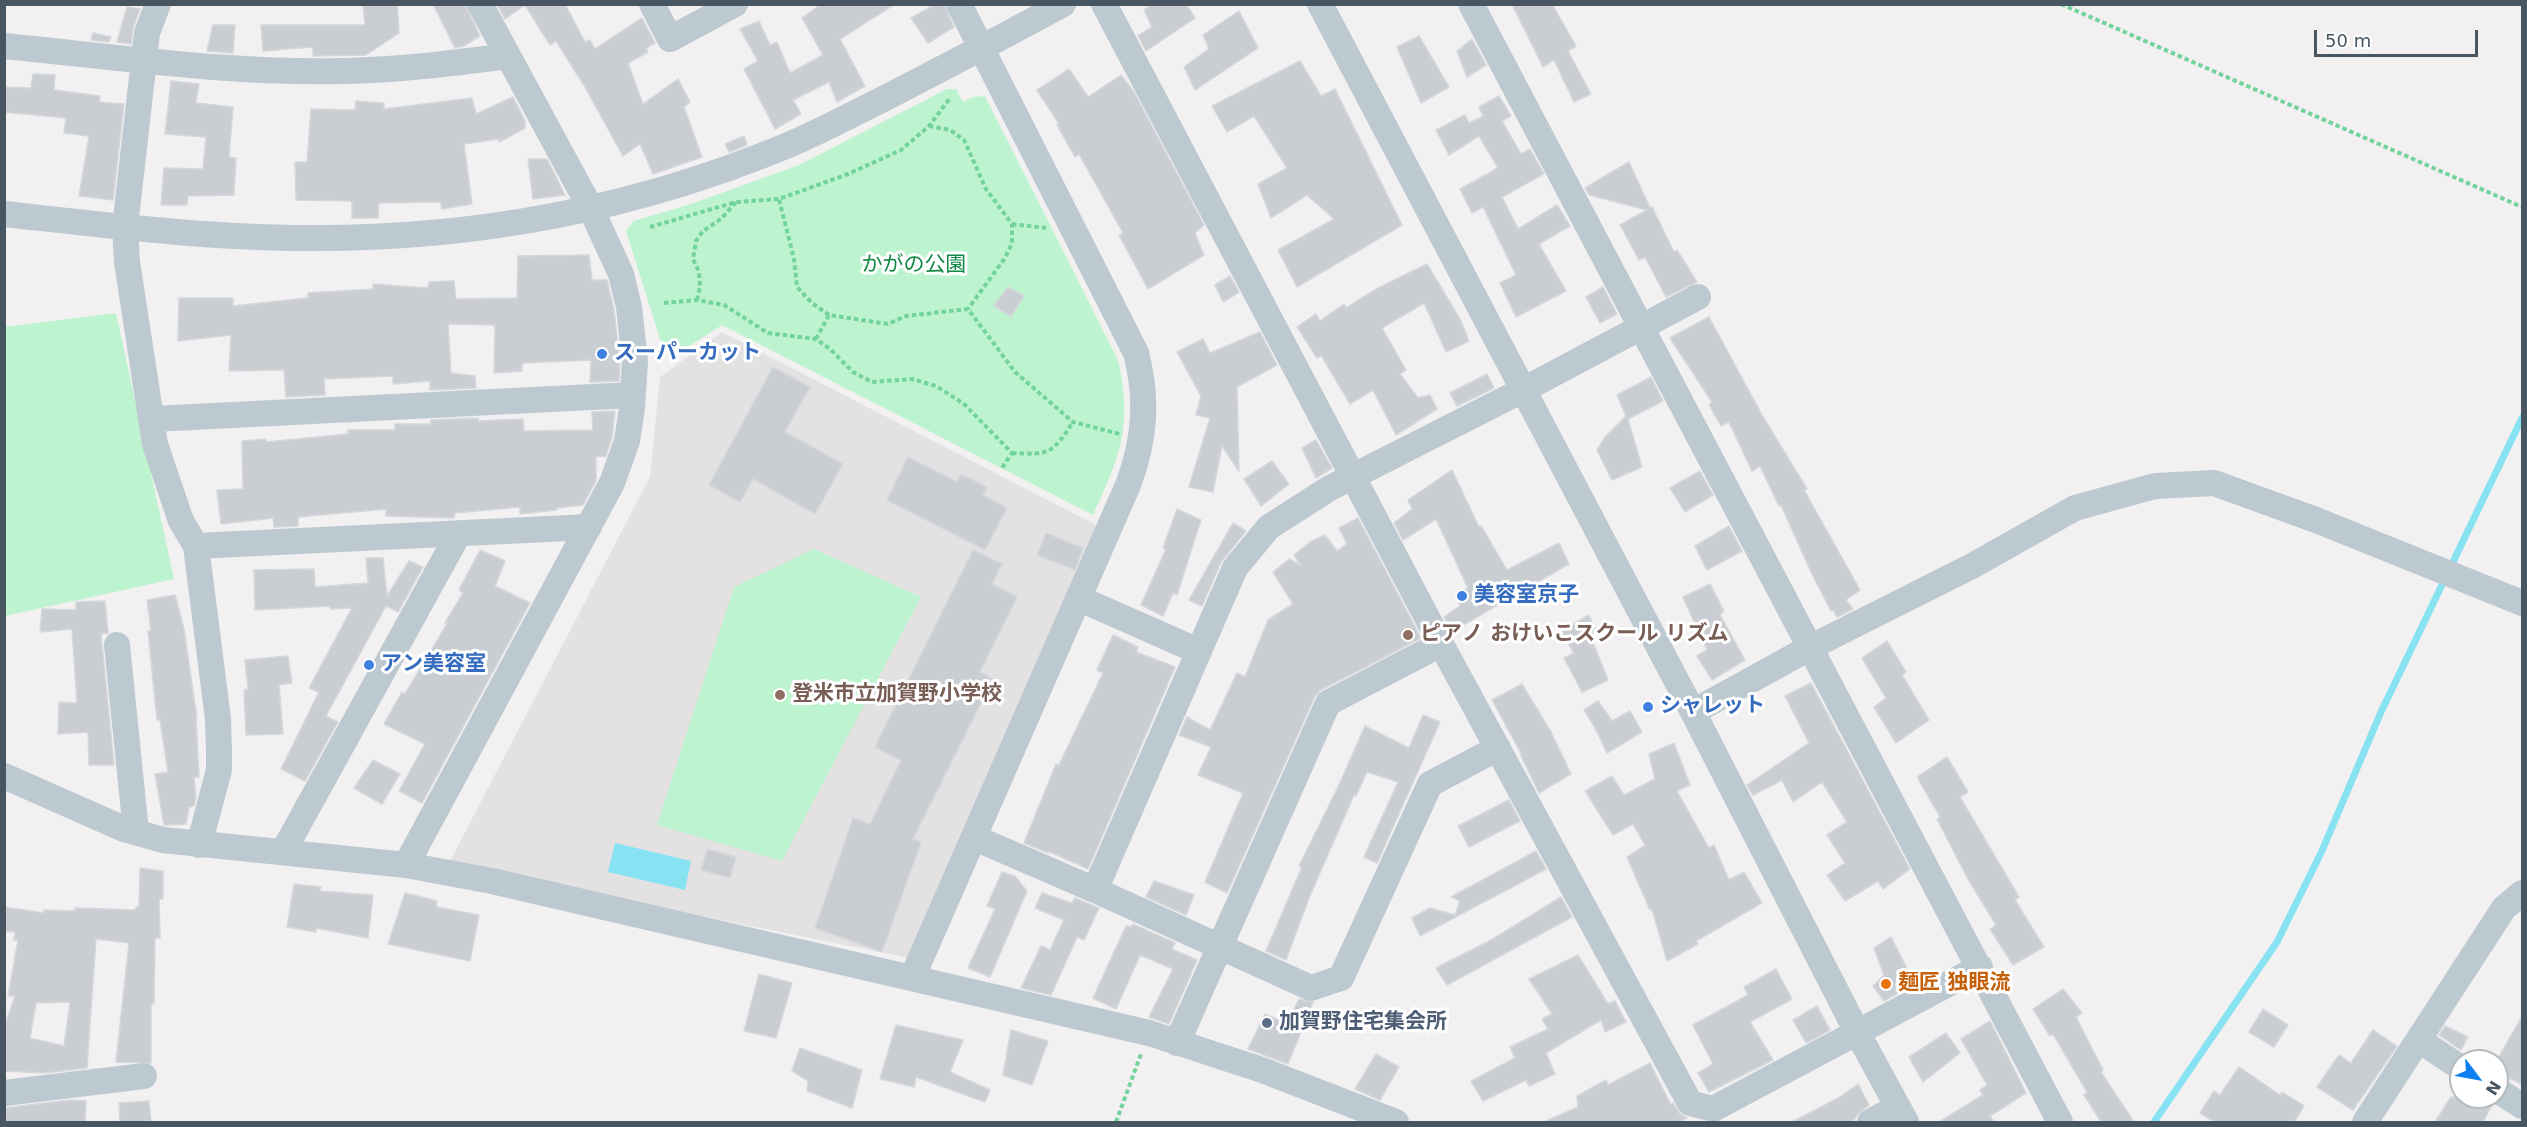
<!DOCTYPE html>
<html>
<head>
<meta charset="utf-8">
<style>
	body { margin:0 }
	#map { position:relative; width:2527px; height:1127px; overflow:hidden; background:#f3f0f1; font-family:"DejaVu Sans",sans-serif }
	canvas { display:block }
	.frame { position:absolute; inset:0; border:6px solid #475660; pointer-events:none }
	.north { position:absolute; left:2449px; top:1049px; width:60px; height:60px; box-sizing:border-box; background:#fff; border:2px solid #b5bbbf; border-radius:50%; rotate:122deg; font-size:16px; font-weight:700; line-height:24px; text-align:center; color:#475660 }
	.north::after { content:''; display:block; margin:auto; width:21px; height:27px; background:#0d80f1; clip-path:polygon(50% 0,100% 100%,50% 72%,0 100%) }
	.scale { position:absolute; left:2314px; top:30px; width:164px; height:27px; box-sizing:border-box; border:3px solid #475660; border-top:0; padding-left:8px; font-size:18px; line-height:21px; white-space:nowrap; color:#475660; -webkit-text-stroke:4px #fff; paint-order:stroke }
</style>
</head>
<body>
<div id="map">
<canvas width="2527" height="1127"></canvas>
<div class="frame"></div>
<div class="north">N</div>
<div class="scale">50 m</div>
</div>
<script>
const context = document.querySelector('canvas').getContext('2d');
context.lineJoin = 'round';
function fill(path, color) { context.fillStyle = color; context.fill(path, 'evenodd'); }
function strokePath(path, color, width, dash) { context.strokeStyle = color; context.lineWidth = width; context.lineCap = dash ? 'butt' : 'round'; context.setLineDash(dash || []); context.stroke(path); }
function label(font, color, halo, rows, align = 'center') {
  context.font = font + ' "DejaVu Sans","Noto Sans JP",sans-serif'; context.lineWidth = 6; context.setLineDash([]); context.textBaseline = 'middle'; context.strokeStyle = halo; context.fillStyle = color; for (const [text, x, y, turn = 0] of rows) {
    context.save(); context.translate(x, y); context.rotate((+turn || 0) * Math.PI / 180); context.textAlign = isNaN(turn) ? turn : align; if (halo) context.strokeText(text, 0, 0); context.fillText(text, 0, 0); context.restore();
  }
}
fill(new Path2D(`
	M722,332L1098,526L909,958L448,865L650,477L660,377Z`), '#e4e1e3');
fill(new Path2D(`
	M947,89H956L963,102L973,97L985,96L1118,360C1133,426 1120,456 1093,515L722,325L677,354L661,342L626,231L634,221L694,203L799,165Z
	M116,313L174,579L5,616L4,327Z
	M814,549L921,597L782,861L657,825L734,587Z`), '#bdf3ce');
fill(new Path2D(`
	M615,843L691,861L685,890L608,872Z`), '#87e3f2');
strokePath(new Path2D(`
	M2154,1122L2277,942L2321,853L2381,712L2522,418`), '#87e3f2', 7);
const building = new Path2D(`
	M363,4H397L399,33L366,55L313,56V47L263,51L261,25H365Z
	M433,4H465L480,36L464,46L455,48Z
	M497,4H565L585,42L590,40L595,49L642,18L655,43L646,48L648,52L628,63L643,104L678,79L690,102L684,107L702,157L653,174L640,144L623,156L585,87L556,41L550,45L525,5L505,19Z
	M821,4H895L840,39L865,86L837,102L829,82L793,100L801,114L775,129L744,69L758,61L740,29L759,21L770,45L777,42L790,73L823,55L802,18Z
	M936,4H944L954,27L928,43L911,18Z
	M1152,4H1186L1195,18L1146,51L1138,36L1152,27L1144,10Z
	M1512,4H1552L1576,46L1568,51L1591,94L1574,102L1554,60L1543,67Z
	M127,7L140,9L133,28L131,44L117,42Z
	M1239,11L1258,48L1195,90L1184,67L1209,49L1203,35Z
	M213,25H235L233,53L207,51Z
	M93,33L111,37L109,42L91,40Z
	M1419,36L1449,87L1421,103L1397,47Z
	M1472,39L1486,65L1467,77L1457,51Z
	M1300,61L1321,96L1335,89L1402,225L1297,287L1278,250L1334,219L1307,195L1271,218L1258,184L1287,168L1254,116L1227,132L1212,106Z
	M1069,69L1088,97L1121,75L1134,92L1204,225L1195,233L1204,255L1148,289L1119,235L1123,233L1079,154L1075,157L1057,125L1059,124L1037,90Z
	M33,74L55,75L54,90L100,96L99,102L124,104L113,200L79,196L89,136L64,133L66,118L4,112V87L31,88Z
	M171,81L199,84L196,103L233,107L229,157L236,158L234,195L188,196L187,205H161L164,168L203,169L206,137L165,134Z
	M1499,96L1511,116L1502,121L1521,154L1530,149L1544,174L1502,197L1518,229L1557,205L1570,226L1539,244L1566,291L1516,317L1500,283L1516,275L1483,207L1472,213L1460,189L1498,168L1479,136L1449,155L1436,130L1465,115L1469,123L1483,116L1479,107Z
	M513,97L525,121V128L499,142L498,139L464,144L472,204L442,209L440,202L379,203L378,218H352V201L296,200L295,162H307L311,109L355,110L356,101L384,103V109L472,98L476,114Z
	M744,136L747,145L729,152L725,144Z
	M528,159H547L565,195L533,199Z
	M1629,162L1650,208L1652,207L1674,252L1677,250L1697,282L1666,297L1645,257L1639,260L1620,225L1647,210L1589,195L1585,188Z
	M589,255L592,280H607L614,310L620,362L619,381L590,382L591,360L522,363V371L494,373L495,325L448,324L451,373L475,376L476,388L430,390V381L393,384V376L324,379L325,395L286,397L284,370L229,371L231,335L178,341L179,298H233V306L308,298V293L373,289V284L428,288L429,282L454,281L456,299L517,298L518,256Z
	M1427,264L1460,319L1469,341L1446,352L1424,303L1382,328L1406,370L1400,374L1418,398L1430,395L1437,409L1396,435L1373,390L1350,404L1321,355L1317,358L1297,327L1316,314L1320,321L1344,304L1346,308L1378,288Z
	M1230,276L1239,292L1223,302L1215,285Z
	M1008,287L1024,296L1011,316L994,306Z
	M1603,287L1617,314L1600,323L1586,297Z
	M1709,317L1762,415L1807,489L1804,490L1860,590L1846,600L1853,609L1837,617L1833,610L1831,611L1811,572L1781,505L1779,506L1760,466L1752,471L1729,422L1721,426L1709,405L1712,402L1670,338Z
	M1260,332L1277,365L1237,387L1239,471L1222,446L1213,492L1189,487L1210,418L1196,415L1201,396L1177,352L1203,339L1210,353Z
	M773,367L810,387L785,432L843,464L815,514L753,479L740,502L709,485Z
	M1487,374L1494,388L1457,406L1450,393Z
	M1651,377L1663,401L1628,419L1642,467L1612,480L1597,450L1606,436L1626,416L1617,395Z
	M615,411L612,437L606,456L596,457V481L583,505L557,508V510L520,514V507L455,513L454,518L386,516V509L298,517V526L274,527L273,518L221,524L217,490L243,489L242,441L266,439V442L348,434V430H395V424H431V420L478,418L479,421L523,419L524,431L593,430L592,412Z
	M1316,440L1332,468L1316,478L1302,448Z
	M908,457L957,482L961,474L987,487L983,495L1007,508L985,550L887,500Z
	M1272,461L1289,484L1261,506L1244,479Z
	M1452,470L1479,527L1481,526L1507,570L1559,543L1569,564L1451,632L1444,617L1460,606L1457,593L1468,588L1436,519L1403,540L1394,523L1412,509L1408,500Z
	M1700,471L1713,495L1685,512L1670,488Z
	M1177,509L1201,520L1177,595L1173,593L1163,616L1141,605L1166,549L1163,548Z
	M1358,518L1421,638L1321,690L1315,696L1227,893L1205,882L1243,793L1198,775L1211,747L1179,735L1187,717L1210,730L1237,673L1245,677L1268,620L1293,604L1273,572L1289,559L1301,566L1294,555L1310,542L1325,535L1337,551L1347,544L1339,528Z
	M1233,523L1246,531L1221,562L1202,606L1189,600Z
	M1729,526L1742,551L1707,570L1695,546Z
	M1046,533L1083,548L1075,570L1037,555Z
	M480,550L505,561L495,586L530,603L422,803L399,791L425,744L384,724L402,692L405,694L447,624L445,623L463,593L459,590Z
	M973,550L1002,564L992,584L1017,597L980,672L993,679L913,839L921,842L882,952L815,928L853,818L870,824L901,760L875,747Z
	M366,558H383L387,596L409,561L423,567L398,612L386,606L326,716L338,722L305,781L281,769L319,692L309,688L352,608L330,609V606L255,610L254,570L314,569L315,587L368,583Z
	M1710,584L1724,611L1720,615L1745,660L1712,680L1697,656L1707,650L1683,597Z
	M175,595L184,629L197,718H196L199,777H194L196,797L194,806L189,807L186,824L168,825H164L155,774L168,772L160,720H157L148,631H151L147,600Z
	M105,601L108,633L101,634L114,765H89L88,732L58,734L59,702L77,703L72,629L40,632L42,609L76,610V602Z
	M1589,615L1596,631L1590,635L1608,680L1582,692L1564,658L1574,653L1561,631Z
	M1113,635L1138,647L1136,652L1175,667L1088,869L1048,851V853L1024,843L1056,764L1059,765L1103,673L1097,670Z
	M1887,641L1906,672L1902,675L1929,720L1896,743L1874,707L1886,698L1862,658Z
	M288,656L292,683L279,685L283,734L246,735L244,690L248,689L245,660Z
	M1811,683L1910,869L1883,889L1878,881L1845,901L1827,875L1845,863L1827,835L1847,822L1822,782L1793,802L1782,780L1753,795L1747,785L1809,743L1785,696Z
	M1522,684L1551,732L1571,774L1539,793L1520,754L1522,755L1492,700Z
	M1598,701L1612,721L1630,711L1642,732L1607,753L1594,726L1584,710Z
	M1423,715L1440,722L1377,863L1364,857L1398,782L1367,772L1356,796L1354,795L1309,898L1286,960L1266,951L1302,867L1299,866L1338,787L1365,726L1409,748Z
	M1674,743L1690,785L1677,791L1709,848L1714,845L1729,880L1744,872L1762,903L1696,941L1698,944L1667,961L1652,909L1650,910L1627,857L1645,845L1633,824L1613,835L1585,791L1612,776L1624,795L1655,779L1649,754Z
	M1947,757L1968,792L1960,797L2019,897L2015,900L2044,947L2013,965L1990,929L1996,925L1968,879L1937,819L1940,817L1917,777Z
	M373,760L400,774L382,804L354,788Z
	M1509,800L1520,821L1469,847L1458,826Z
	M707,849L736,857L730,878L701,870Z
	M1536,851L1546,869L1420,936L1412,918L1430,908L1455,915L1460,901L1451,897Z
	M140,868L163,871V899H159L160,938H155L154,1004H151V1063L116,1062L129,943L96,939L87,1068L45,1073L4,1071V1027L15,996H8L18,940H14L15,932L4,931V907L44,913V910L75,911V908L136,910V907H139ZM70,1002L64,1046L30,1038L36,1003Z
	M1002,872L1015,876L1027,891L990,977L968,968L995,909L987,906Z
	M1154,881L1194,895L1186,915L1146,897Z
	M294,884L321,887L320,891L373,895L368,938L316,928V932L287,927Z
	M405,893L437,901L436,907L479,915L470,961L388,944Z
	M1042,893L1072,903L1075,898L1099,908L1084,940L1077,937L1051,995L1021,988L1041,946L1050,950L1064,920L1035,908Z
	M1561,897L1572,917L1447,985L1436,968L1493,939Z
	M1133,924L1175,943L1172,949L1197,960L1169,1024L1149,1017L1173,969L1140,955L1116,1009L1093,998L1126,926L1131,927Z
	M1891,937L1915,984L1884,1001L1873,986L1884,975L1874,948Z
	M1578,955L1608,1004L1615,1001L1626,1022L1605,1032L1601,1020L1546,1053L1555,1074L1529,1086L1526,1080L1483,1101L1471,1081L1515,1058L1510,1047L1548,1029L1542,1019L1552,1014L1529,979Z
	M1776,969L1792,999L1750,1022L1773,1060L1709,1092L1698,1073L1713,1064L1693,1025L1748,995L1744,987Z
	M759,974L792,983L776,1038L744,1031Z
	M2063,989L2082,1013L2076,1017L2103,1070L2101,1072L2134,1122H2101L2084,1095L2087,1092L2053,1034L2050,1036L2033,1009Z
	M1299,999L1313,1002L1288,1064L1248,1049L1265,1014L1287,1024Z
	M1817,1006L1830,1030L1806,1043L1793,1020Z
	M2263,1009L2288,1025L2274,1047L2249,1032Z
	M2523,1015V1085L2497,1072V1060Z
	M1990,1021L2026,1093L1990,1116L1994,1122H1939L1983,1095L1980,1090L1987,1085L1961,1039Z
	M896,1025L963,1040L950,1072L990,1090L985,1102L916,1077L914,1087L880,1079Z
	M2445,1026L2468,1037L2461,1050L2439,1035Z
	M1011,1030L1048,1041L1032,1085L1003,1075Z
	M2373,1030L2397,1046L2353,1110L2317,1087L2339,1055L2351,1063Z
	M1946,1033L1960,1053L1923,1082L1909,1057Z
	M800,1048L862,1070L852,1108L807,1091L808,1081L792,1071Z
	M1376,1054L1399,1067L1380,1100L1355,1089Z
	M1650,1063L1671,1105L1673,1103L1680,1114L1687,1118L1679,1122H1544L1578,1107L1577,1096L1606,1080L1608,1085Z
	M2239,1067L2280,1095L2282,1092L2304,1106L2294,1122H2215L2200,1113L2214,1091L2220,1095Z
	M1858,1084L1869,1105L1858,1114L1852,1122H1792L1840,1097Z
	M2451,1097H2484L2492,1105L2483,1122H2435Z
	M70,1100L86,1101L85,1122H4V1108Z
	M149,1101L151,1122H120L119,1103Z`);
fill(building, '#caced3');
strokePath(building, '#d4d7dc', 1.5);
strokePath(new Path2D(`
	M2061,4L2522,207
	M929,126L950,130L964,140L986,189L1012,224V243L1005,258L968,309
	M1012,224L1046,228
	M650,227L736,202L779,199
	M697,300L700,287L699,272L693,259L696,241L703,231L721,219L736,202
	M664,303L697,300L724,305L768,333L816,339L830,349L853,372L872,382L912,379L936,386L964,404L1012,453L1002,468
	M829,315L812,303L797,287L794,259L779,199L848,174L901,150L929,126L950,98
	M816,339L829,315L888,324L906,316L968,309L1015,372L1073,422L1120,434
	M1012,453C1050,455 1052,454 1073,422
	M1116,1122L1141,1054`), '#72d39d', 4, [4.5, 3]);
strokePath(new Path2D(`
	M158,4L147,33L125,227L127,262L155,444L181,521L196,546L218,719L219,751V770L199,845
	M652,4L670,39L735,4
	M1104,4L1441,644L1690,1103L1713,1109L1980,967
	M1320,4L1693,712L1857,1032L1906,1122
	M1471,4L2060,1122
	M4,46C117,57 231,74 345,71C399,70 454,63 508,56
	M4,214C106,225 207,238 309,238C474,239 634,209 786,146C822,131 857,112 891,95C949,65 1006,35 1063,4
	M153,419L632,395
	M196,546L589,527
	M1078,598L1198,651
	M117,645L136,832
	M1693,712L1811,647L1972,566L2075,508L2155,486L2214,483L2316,520L2522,603
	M4,776L124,829L163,840L406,865L492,881L1149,1033L1262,1070L1396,1122
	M975,838L1095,890L1235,568L1269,527L1330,488L1523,390L1698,297
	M283,852L459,533
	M406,865L612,483L627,441L632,408L635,362L629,307L621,274L591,209L480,4
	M1095,890L1311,988L1341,978L1430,784L1498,748
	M912,978L1128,485C1145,440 1148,399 1136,353L959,4
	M2419,1040L2461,1068
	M1177,1043L1328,703L1441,644
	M2497,1090L2522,1106
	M4,1093L144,1076
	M1870,1122L1898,1107
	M2365,1122L2504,908L2522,893`), '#bdc9d1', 26);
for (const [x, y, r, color] of [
	[602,354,6,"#3f7fe0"],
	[1462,596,6,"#3f7fe0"],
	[1408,635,6,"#8d6e63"],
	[369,665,6,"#3f7fe0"],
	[780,695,6,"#8d6e63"],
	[1648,707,6,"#3f7fe0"],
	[1886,984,6,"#e8710a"],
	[1267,1023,6,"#5c6f8a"]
]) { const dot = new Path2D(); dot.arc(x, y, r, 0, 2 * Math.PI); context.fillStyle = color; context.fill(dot); strokePath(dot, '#fff', 2); }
label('21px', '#184', '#fff', [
	["かがの公園",914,266]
]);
label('bold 21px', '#366cbe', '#fff', [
	["スーパーカット",614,354],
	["美容室京子",1474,596],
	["アン美容室",381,665],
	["シャレット",1660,707]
], 'left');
label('bold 21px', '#785e54', '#fff', [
	["ピアノ おけいこスクール リズム",1420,635],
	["登米市立加賀野小学校",792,695]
], 'left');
label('bold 21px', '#c56008', '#fff', [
	["麺匠 独眼流",1898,984]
], 'left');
label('bold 21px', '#4e5e75', '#fff', [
	["加賀野住宅集会所",1279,1023]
], 'left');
</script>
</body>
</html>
